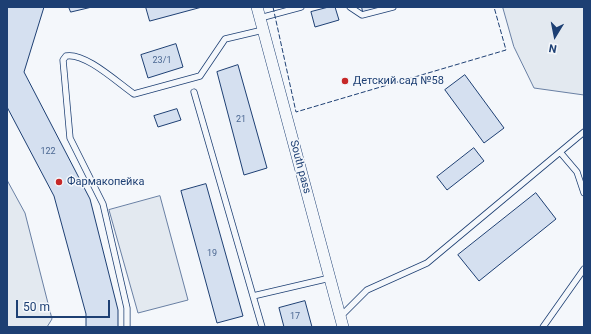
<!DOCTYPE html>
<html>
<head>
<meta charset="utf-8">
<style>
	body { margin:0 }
	#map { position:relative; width:591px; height:334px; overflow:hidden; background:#f4f7fb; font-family:Roboto,sans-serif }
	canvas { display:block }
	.frame { position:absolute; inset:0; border:8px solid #1d3f73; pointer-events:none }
	.north { position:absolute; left:535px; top:16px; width:40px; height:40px; -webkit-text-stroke:3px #f4f7fb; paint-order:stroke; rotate:190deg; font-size:11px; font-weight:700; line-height:16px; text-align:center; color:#1d3f73 }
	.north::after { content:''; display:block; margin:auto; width:14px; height:18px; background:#1d3f73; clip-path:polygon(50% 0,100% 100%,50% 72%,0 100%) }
	.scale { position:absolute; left:16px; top:300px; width:94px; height:18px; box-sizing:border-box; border:2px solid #1d3f73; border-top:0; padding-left:5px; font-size:12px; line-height:14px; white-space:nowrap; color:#1d3f73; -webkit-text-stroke:3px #f4f7fb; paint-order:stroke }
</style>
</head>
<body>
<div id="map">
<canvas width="591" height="334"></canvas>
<div class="frame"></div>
<div class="north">N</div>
<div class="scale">50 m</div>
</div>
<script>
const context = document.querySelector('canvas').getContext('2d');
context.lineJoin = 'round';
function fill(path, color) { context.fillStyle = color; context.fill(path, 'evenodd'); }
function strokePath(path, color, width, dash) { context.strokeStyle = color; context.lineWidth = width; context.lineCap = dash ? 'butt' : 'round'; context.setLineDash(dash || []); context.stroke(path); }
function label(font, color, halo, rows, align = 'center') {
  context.font = font + ' Roboto,sans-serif'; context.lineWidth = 3; context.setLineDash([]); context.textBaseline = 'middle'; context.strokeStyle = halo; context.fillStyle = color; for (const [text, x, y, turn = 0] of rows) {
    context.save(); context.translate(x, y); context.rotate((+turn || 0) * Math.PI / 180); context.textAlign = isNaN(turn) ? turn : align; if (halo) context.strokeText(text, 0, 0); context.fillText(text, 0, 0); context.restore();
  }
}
const green = new Path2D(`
	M503,7H584V95L534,88L514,47Z
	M7,180L25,213L52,319L47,327H7Z
	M160,196L188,300L138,313L109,210Z`);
fill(green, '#e3e9f0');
strokePath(green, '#687fa3', 1);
const building = new Path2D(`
	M7,7H44L24,72L90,199L118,310V327H86V314L54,196L7,107Z
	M69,7H92L71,12Z
	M146,7H202L150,21Z
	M329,7H335L339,20L315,27L311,12Z
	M362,7H382L363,12Z
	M176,44L183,67L148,78L141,55Z
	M238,65L267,168L244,175L217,72Z
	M465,75L504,128L484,143L445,90Z
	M177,109L181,120L158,127L154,116Z
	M474,148L484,161L447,190L437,177Z
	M206,184L243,316L217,323L181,191Z
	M536,193L556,219L479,281L458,255Z
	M305,301L312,327H284L279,308Z`);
fill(building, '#d5e0f0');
strokePath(building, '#1d3f73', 1);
const service = new Path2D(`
	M350,7L362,15L393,7
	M260,18L301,7
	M194,92L253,296L330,278
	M560,152L577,172L584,193
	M253,296L262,327
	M340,317L367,290L427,263L584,132
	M127,327V308L103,204L70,138L63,60L66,56C85,52 118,83 134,94L200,76L225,39L263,30
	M543,327L584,269`);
const minor = new Path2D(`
	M257,7L343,327`);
strokePath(service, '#1d3f73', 7);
strokePath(minor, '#1d3f73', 12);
strokePath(service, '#f4f7fb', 5.5);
strokePath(minor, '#f4f7fb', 11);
strokePath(new Path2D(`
	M273,7L296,112L506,50L494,7`), '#1d3f73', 1, [5, 2]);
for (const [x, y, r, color] of [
	[345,81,4,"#c62828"],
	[59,182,4,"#c62828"]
]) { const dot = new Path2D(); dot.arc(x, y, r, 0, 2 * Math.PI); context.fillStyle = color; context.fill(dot); strokePath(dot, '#f4f7fb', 1.5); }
label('9px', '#4b6792', null, [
	["23/1",162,61],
	["21",241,120],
	["122",48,152],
	["19",212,254],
	["17",295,317]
]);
label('11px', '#1d3f73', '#f4f7fb', [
	["Детский сад №58",353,81],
	["Фармакопейка",67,182]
], 'left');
label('11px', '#1d3f73', '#f4f7fb', [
	["South pass",300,167,75]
]);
</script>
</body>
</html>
